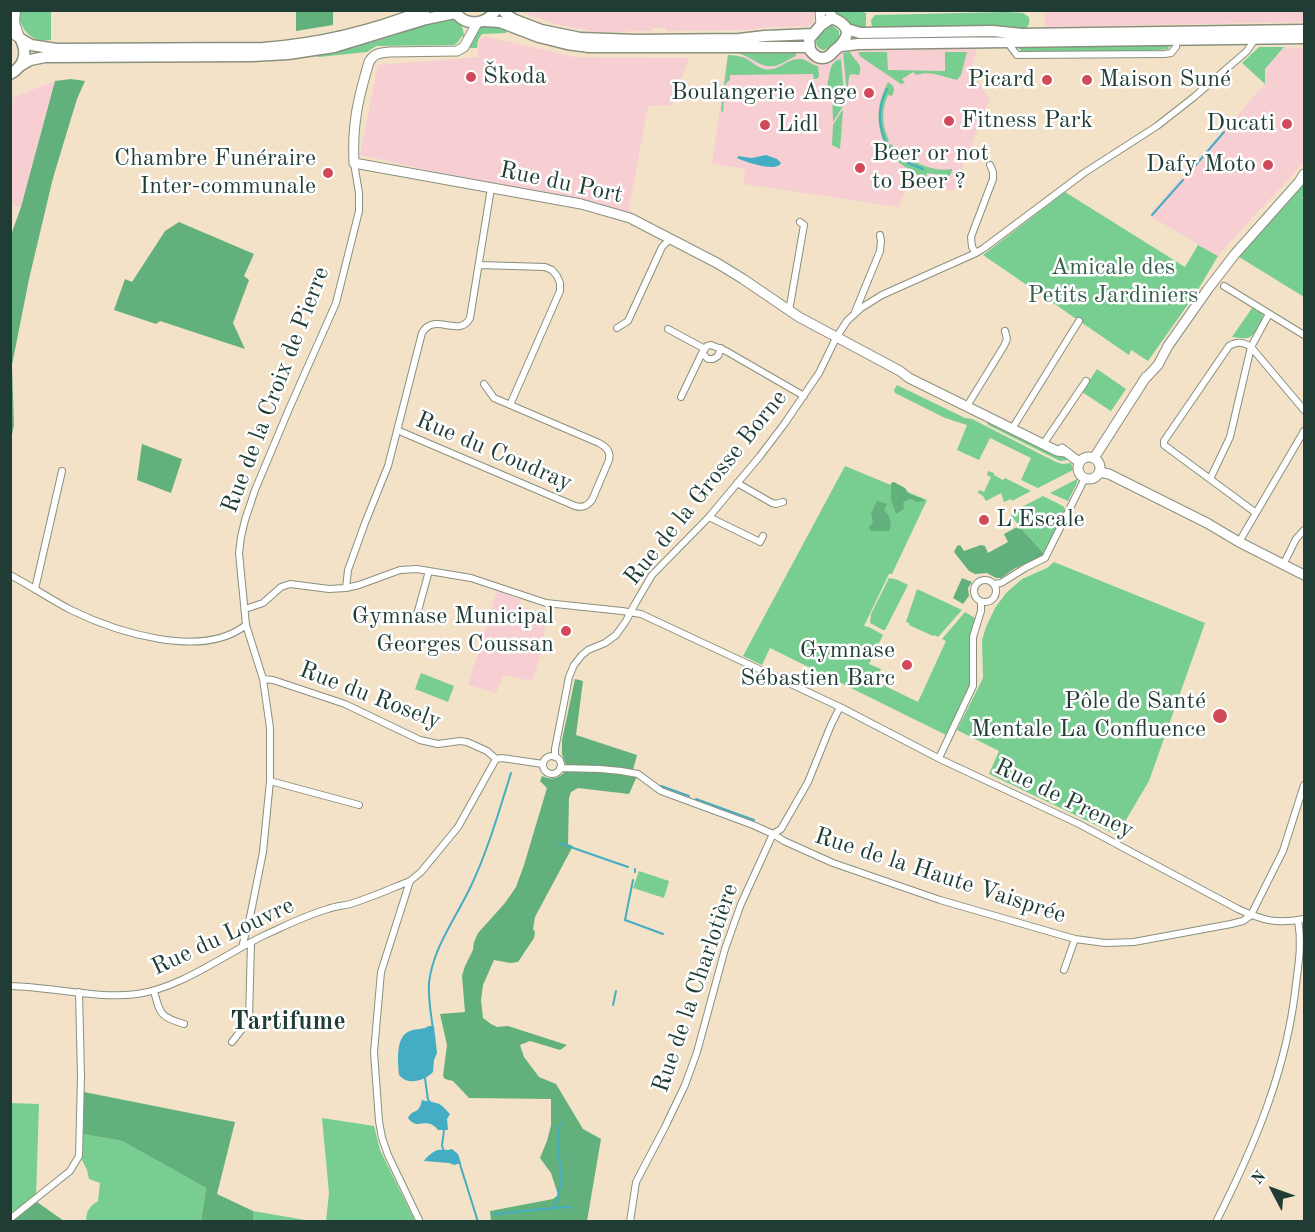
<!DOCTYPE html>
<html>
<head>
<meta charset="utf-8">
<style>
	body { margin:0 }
	#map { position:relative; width:1315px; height:1232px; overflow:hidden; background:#f3e2c8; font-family:"Old Standard TT",serif }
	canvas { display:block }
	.frame { position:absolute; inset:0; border:12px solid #1f3d34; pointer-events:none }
	.north { position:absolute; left:1243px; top:1160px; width:60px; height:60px; -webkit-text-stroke:4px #fff; paint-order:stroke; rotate:311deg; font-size:16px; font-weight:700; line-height:24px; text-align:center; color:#1f3d34 }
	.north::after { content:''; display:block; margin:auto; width:21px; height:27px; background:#1f3d34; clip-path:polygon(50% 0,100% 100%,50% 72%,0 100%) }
</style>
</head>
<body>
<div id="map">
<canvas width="1315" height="1232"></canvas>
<div class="frame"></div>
<div class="north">N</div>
</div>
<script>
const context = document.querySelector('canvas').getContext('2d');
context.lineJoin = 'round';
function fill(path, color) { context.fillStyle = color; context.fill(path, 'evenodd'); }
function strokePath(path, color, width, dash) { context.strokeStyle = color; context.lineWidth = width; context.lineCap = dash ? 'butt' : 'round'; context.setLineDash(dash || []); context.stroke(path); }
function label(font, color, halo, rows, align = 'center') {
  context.font = font + ' "Old Standard TT",serif'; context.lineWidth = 5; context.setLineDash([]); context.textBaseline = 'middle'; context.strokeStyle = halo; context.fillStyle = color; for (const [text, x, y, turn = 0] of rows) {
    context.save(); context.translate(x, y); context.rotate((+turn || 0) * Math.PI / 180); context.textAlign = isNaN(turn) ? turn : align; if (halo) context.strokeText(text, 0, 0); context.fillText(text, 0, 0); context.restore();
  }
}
fill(new Path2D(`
	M814,10V21L812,25L810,26L771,27L745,30L667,31L666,28H652V31L596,32L555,24L519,11Z
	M1304,10V22L1045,27L1044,11Z
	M484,36L574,57L689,58L672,105L648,106L628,214L360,155L378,65L478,57V48L479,40Z
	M1284,47L1304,48V161L1288,180L1227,245L1218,256L1150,216L1154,209L1265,84V69Z
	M977,49L971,72L990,98L953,191L908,184L899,207L743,184L746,169L712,164L727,56L840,53L843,52L884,50Z
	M55,81L21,207L11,205V98Z
	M497,591L521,600L519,605L546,617L542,651L532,681L503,675L496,693L468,685Z`), '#f7cfd3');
fill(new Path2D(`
	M854,10L866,13V27L862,30L855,29L831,11Z
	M19,11H51V40C46,40 40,41 36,39C25,35 18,21 19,11Z
	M1006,12L1023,13L1029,17C1030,22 1029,27 1024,30H876L872,27L871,20L875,15Z
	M451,18C460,21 464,28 464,37L462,36L458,42L454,45L376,46L367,52L319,57L311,55C337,51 363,45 389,37C410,31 429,20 451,18Z
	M494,24L507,29L506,33L482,34L478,40L477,48H469C476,30 473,25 494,24Z
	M830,26H833L839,31V37C835,42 829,50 822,50L817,46L816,42L818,37Z
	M1170,44L1168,49L1147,51H1021L1017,45Z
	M1259,47H1284L1265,69V84L1242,63Z
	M796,49V56C788,59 782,65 774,66C761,68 754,59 743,55C737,52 730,53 724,51Z
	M850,52C854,61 864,64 859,75L851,74L849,77L847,93L843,53Z
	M858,52H887L888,70L945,71V52H967L961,75L957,80C943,77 931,70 916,75L913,72L902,79L905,83L901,84L864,59L860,56Z
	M728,55C734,55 741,56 747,59C752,62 757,67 764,69C780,72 786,58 800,59C807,59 811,65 818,66L819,76L817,79H814L813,74L730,75V80L727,82L725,86L723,113L721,110Z
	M841,59L844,94L843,106L833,122L832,88L827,87C830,76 828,62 841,59Z
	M888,82L893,86L894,90L892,96L888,95C881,111 882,125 889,141L885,144C875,122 877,103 888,82Z
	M843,109L840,149L832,145L833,125Z
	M891,144C905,159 931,173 952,169V171L947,181L948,176L927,173L926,178C915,174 907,168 898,162H895L896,158L894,156L878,153L879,150Z
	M1304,182V195L1302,198L1304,200V297L1236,255Z
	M1065,192L1185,267L1198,245L1218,256L1196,293L1148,361L1131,350L1129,355L983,255Z
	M1252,308L1263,314C1263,321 1255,337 1247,338C1243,339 1236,337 1232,337Z
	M1097,369L1126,389L1111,411L1082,392Z
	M897,385L965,418L972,419L1056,462L1062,464L1071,463L1073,470L1038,488L1021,480L1031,458L990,438L979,460L957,450L967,425L945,418L895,393L894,390Z
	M986,420L1068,457L1067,459L1069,460L1060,461L988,425Z
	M845,466L927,500L892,574H889L864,626L869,627L883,635L869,664L881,669L875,681L918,702L946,641L942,639L965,612L975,618L970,643V686L946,735L770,648L762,665L743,656Z
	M988,471L994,473V475L1003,480L1005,478L1031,491L1012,501L1011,499L1004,502L1001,493L986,501L983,496L978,493L979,490L984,492L991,477L987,475Z
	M1077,479V483L1068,501L1050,493Z
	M1043,496L1063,506L1065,509L1064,513L1045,555L1019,526L1011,515L1017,512L1016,510Z
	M1054,562L1205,623L1149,781L1117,835L989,774L999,751L957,730L983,678L982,640L986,627L995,608L1006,593L1022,579L1047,568Z
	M889,578L898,580L908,585L885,630H883L870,623L871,614Z
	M917,589L962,610L938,637L934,635L933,636L909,625V623L906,622Z
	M421,673L454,686L448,702L415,689Z
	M639,871L669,881L664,898L633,888Z
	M11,1103L39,1104L36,1197L11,1215Z
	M322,1118L374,1126L380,1150L415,1221H326L329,1193Z
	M83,1134L122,1141L206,1188L201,1221H86C86,1211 90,1206 98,1201L100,1183L89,1179L87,1170L82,1160Z
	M253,1211L311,1221L253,1222Z`), '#78cd91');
fill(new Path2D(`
	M296,11H333V25L296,31Z
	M71,79L85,81L77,99L53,178L29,279L12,365L14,425L11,440V235L21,207L55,81Z
	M179,222L254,254L244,276L249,280L233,323L245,349L160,321L156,324L114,310L125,279L132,282L165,231Z
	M142,444L182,459L171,493L137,480Z
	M894,482L905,488L909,494L923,499L924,501L916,502C911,497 907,500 903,503L904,509L896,514L891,499V483Z
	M877,501L887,504L884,510L889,516L891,525L889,531H871L869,527L873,522L871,514Z
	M1019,526L1045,555L1014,569L1001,578H996L987,573L975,574L969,571L954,552L957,546L960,545L964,551L981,545L985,546L988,553L1008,542L1004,534Z
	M962,578L972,582L968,588L969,596L963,604L953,598Z
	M575,679L583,681L576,735L637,755L633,770L638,774L629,794L578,788L571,792L569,798L568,844L573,846L535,917L533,929L535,932L534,938L518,962L510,963L494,960L483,985L481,1000L483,1018L491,1024L497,1027L508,1026L567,1045L560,1050L530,1041L520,1045L524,1057L539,1077L556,1084L583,1129L601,1139L587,1221H491L490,1211L553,1199L558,1195L551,1173L540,1158L547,1141L551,1125V1099L469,1098L453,1081L445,1079L443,1076L447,1045L440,1014L465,1012L462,976L465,966L473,950L474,942L478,933L505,903L516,887L524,865L547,788L540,781L542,776C552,781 562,778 567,768L562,754V740Z
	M84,1092L235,1122L217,1194L253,1211V1221H201L206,1188L122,1141L83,1134Z
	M37,1202L64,1221L11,1222Z`), '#62b07b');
fill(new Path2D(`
	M766,155L777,159L781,163C780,164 779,166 777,166C770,170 745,162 737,158L738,156L752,158Z
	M429,1026H434L437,1053L434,1060L433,1072C424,1081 408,1086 399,1075C398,1062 395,1036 410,1031C417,1028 423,1030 429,1026Z
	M422,1100C427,1102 431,1101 436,1103C442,1104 446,1110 450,1114L447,1119L448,1130H438C426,1115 418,1132 408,1118C412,1109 419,1115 422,1100Z
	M452,1149L458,1154L461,1163L454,1165L449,1163L424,1161C426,1157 434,1151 438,1150C442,1149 447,1151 452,1149Z`), '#44adc3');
strokePath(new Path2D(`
	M885,141C878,122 878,107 887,89
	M889,147C898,159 909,164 923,169
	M1194,167L1224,132
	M1152,215L1183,180
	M591,765L598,766
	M619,768L631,770
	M661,786L689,796
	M696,799L754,820
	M559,843L628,867
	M635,872V869
	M633,880L625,920L663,934
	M613,1005L616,991
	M433,1029C431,1014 428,998 429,983C433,947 456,918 471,886C488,850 499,811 511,773
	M425,1078L428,1100L431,1103
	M444,1151L442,1146L444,1130
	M459,1161L478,1222
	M553,1208C565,1188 559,1164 558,1142C558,1136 559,1130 560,1123
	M495,1214L553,1208L570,1207`), '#44adc3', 2);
const street = new Path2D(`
	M1008,43L1017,55L1165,54L1171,53L1176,47L1177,40
	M976,253L972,247L971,237L993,179V172L990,165
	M479,265L545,267L552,270L557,276L560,283V291L510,405
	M1224,286L1304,335
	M789,311L804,225L800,222
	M855,312L880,251L881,241L880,235
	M617,328L628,321L662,247L670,239
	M668,329L705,349
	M702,353L708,359H713L718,356L721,348
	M681,397L702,353L707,346L711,345L726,351L804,396
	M967,406L1004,346L1007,339L1005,331
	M1015,424L1079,321
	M397,430L575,506C583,508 587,506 592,500L609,460C611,452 607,447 599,443L494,398L484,384
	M1046,440L1086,381
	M1210,479L1164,445V441L1229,346C1237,341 1243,342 1251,347L1304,410
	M737,483L772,503L776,504L783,502
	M1256,513L1210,479L1230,437L1251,347L1269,314
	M709,517L760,542L763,536
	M1239,542L1304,431
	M1283,565L1296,539L1304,530
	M10,575C31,586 50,599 71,610C116,632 202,660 246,625
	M974 591a11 11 0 1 1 22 0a11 11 0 1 1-22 0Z
	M994,584L1001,583L1025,568L1045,558L1085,478
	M346,588L348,570L365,523L388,466L422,333C435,311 459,339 470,318L491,188
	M35,589L62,471
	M245,609L263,603L281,587L290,584L329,589L346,588L359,585L400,570L417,569L471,578L546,603L622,611L641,614L840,707L942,760L1079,824L1238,909C1264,921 1276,924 1304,919
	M416,618L429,571
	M263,679L273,680L345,704L420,740L438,744L460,741L467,742L487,751L496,759
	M543 765a9 9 0 1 1 18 0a9 9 0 1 1-18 0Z
	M555,757V749L569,677L574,665L582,655L588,650L605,643L616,635L626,621L635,604L652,575L709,517L760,456L785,423L819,373L836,338L847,321L861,308L882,295L976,253L984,248L1084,173L1157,126L1194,97L1247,51L1255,39
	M939,758L973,686V637L981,611V602
	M560,768L600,769L621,771L638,774L661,791L753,825L773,834L784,841L833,863L940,900L1075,939L1105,943L1134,942L1231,924L1243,921L1251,915L1283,851L1304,785
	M270,781L359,805
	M242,947L250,917L263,852L270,781V728L263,679L246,625L239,553L241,537L245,520L255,490L289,409L336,303L359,211V193L354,163
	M1064,970L1075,939
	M10,986C52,987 96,999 137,994C181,988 225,954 265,935C285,926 306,915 328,909C335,906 343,906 350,904C370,898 390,889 410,881
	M154,991C160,1014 160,1017 184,1024
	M232,1042L249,1020L251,942
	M10,1219L70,1171L79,1156L81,1077L79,992
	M420,1222L388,1155L382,1138L379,1121L374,1052L381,972L410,881L421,872L458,827L496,759L502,758L543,764
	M630,1222L636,1182L665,1127L685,1085L697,1052L725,949L741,904L773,834L781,829L808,782L831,725L840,707
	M1216,1222C1255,1145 1287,1069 1296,984C1299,961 1302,943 1298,920`);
const secondary = new Path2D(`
	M820,10L821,25
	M828,10L834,19
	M477,23L464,47L457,51L389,52C380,53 374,53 369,62C358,99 352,124 354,163L581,204L630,218L717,263L743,279L799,317L900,371L909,378L1057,451L1065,452
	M1143,381L1158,365L1168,346L1208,289L1235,254L1299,182L1304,174
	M1062,449L1079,462
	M1078 468a11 11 0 1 1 22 0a11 11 0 1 1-22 0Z
	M1094,458L1146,377
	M1099,472L1109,474L1207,523L1239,542L1304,575`);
const primary = new Path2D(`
	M454,10C464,27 485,26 496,10
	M503,10L508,16L515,20L541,30L580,38L637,40L739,39L765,36L813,34
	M830,19H834C854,27 848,40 834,51C831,55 827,58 822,58C817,58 813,54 810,50L809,39L821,25Z
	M484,21L500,22L539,37L567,44L589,47H809
	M847,29L860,33L993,31L1022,34L1304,30
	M21,39L31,45L56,49L263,48C319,44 373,31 425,10
	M841,46L858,44L1304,38
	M20,66L30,60L45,57L252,56L288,54L334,47L426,19L455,13
	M10,74C25,66 28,52 20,38`);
const highway = new Path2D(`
	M14,10L13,23L17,35`);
strokePath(street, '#89907e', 8);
strokePath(secondary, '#89907e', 11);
strokePath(primary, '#89907e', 13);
strokePath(highway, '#89907e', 14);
strokePath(street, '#fff', 6);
strokePath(secondary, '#fff', 9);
strokePath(primary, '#fff', 10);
strokePath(highway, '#fff', 12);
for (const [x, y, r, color] of [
	[471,77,6,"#d1495b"],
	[1047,80,6,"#d1495b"],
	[1087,80,6,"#d1495b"],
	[869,93,6,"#d1495b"],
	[949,121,6,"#d1495b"],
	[1287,124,6,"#d1495b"],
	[765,125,6,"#d1495b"],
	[1268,165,6,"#d1495b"],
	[860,168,6,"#d1495b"],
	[328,173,6,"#d1495b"],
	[984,520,6,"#d1495b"],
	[566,631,6,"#d1495b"],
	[907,665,6,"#d1495b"],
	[1220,716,8,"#d1495b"]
]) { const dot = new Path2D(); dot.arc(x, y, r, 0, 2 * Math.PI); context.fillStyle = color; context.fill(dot); strokePath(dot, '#fff', 2); }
label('24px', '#1f3d34', '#fff', [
	["Škoda",483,77,"left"],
	["Picard",1035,80],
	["Maison Suné",1099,80,"left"],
	["Boulangerie Ange",857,93],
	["Fitness Park",961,121,"left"],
	["Ducati",1275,124],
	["Lidl",777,125,"left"],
	["Beer or not",872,154,"left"],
	["to Beer ?",872,182,"left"],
	["Chambre Funéraire",316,159],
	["Inter-communale",316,187],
	["Dafy Moto",1256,165],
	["L'Escale",996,520,"left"],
	["Gymnase Municipal",554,617],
	["Georges Coussan",554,645],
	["Gymnase",895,651],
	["Sébastien Barc",895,679],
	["Pôle de Santé",1206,702],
	["Mentale La Confluence",1206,730]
], 'right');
label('24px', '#1f3d34', '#fff', [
	["Rue du Port",561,183,12],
	["Rue de la Croix de Pierre",276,390,-69],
	["Rue du Coudray",494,452,23],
	["Rue de la Grosse Borne",706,488,-51],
	["Rue du Rosely",370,696,21],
	["Rue de Preney",1064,799,26],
	["Rue de la Haute Vaisprée",940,876,18],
	["Rue du Louvre",223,937,-25],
	["Rue de la Charlotière",696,988,-71]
]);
label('24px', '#35614b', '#fff', [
	["Amicale des",1113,268],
	["Petits Jardiniers",1113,296]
]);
label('bold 26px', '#1f3d34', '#fff', [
	["Tartifume",288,1022]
]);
</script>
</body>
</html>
